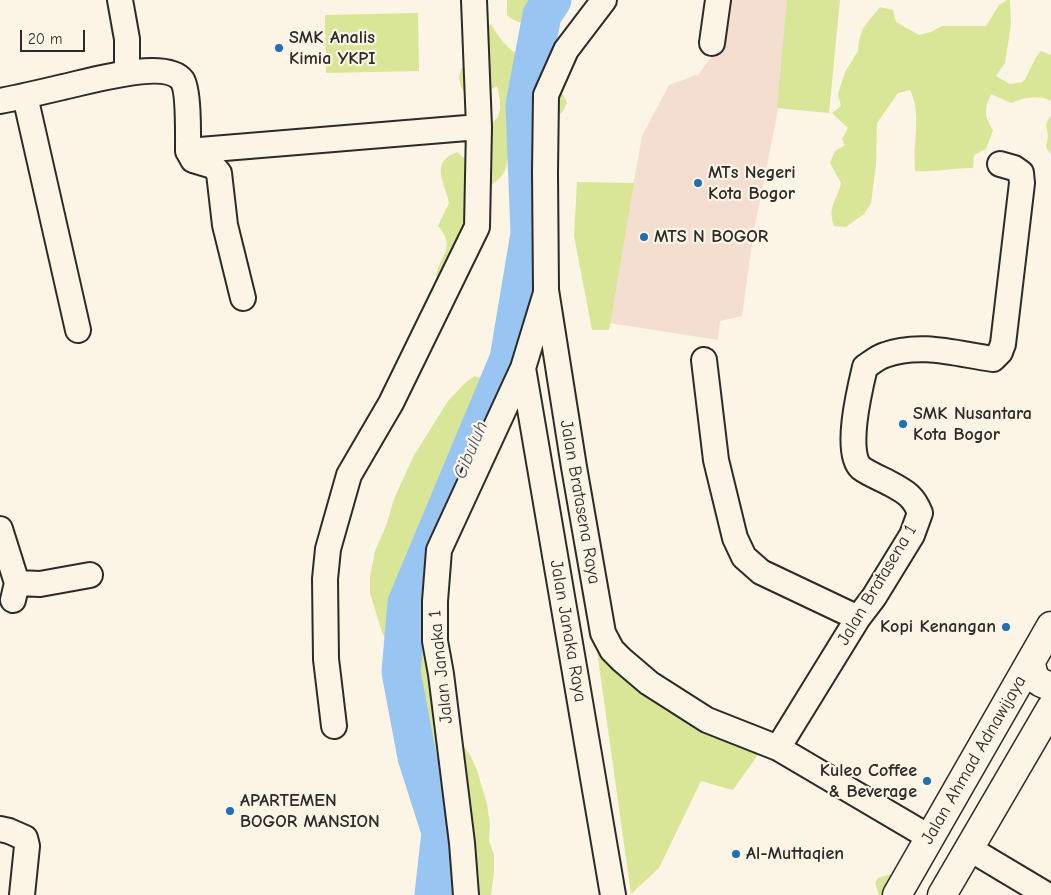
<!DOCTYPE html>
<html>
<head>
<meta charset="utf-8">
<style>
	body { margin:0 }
	#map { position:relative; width:1051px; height:895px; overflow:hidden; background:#fcf5e5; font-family:"Comic Neue",sans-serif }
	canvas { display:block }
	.scale { position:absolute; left:20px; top:30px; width:65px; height:22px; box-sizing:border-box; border:2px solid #2b2b2b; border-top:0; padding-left:6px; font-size:15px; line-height:18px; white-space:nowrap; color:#2b2b2b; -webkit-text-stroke:4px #fcf5e5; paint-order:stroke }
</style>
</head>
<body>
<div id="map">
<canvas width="1051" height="895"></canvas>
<div class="scale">20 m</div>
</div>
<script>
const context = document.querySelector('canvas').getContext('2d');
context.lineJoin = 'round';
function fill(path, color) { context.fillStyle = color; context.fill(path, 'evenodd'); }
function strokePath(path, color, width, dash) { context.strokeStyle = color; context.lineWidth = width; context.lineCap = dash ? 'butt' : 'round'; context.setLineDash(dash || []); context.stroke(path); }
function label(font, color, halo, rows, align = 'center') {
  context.font = font + ' "Comic Neue",sans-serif'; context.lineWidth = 4.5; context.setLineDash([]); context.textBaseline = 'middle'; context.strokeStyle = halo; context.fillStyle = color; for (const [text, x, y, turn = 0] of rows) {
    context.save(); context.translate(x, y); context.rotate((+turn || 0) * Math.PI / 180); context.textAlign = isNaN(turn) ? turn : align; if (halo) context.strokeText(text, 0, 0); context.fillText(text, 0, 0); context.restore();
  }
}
fill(new Path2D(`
	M724,0H793L777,115L754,230L742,316L720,321L718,340L609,323L642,136L669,85L699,74L716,50Z`), '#f4ded0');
fill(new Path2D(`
	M507,0H544C535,18 527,32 507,15Z
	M787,0H840L829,113L777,108Z
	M1007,0H1010L1011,24L1005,63L996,76L1010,84L1023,82C1031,71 1032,61 1041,51L1051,55V101C1039,94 1023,98 1011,103L991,94C984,110 984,116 993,130L986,149L974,155L973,168C953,168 935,172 915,171C915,162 914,154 915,146C916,127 919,108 910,90L898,93L877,123L876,165L871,203L864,214L846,227L834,226C827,205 837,202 841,183L830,163L835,151L845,145L842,139L848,128L832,113L841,106L838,94L845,72L858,51L859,40L863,28L880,7L893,10L896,22L919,35L931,32L942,26H986L999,5Z
	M418,13L419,71L326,73L325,15Z
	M491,24C496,32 501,41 508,47C514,54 524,54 532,62C531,71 526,78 525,88L533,93L543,79L559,86L567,103L563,111L557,118L536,174L523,164L522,156L514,154L507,160C507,174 500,178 490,186V205L488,213L441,284L436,278C438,256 458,248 438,226L449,203C445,182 429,163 457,152L464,158L476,141L498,117L500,109V101L497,86L484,93L467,95C459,87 456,74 464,65C466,61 470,60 472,56C476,47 479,38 482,29Z
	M1051,115V154L1046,148L1048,136L1046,124Z
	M577,182L634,183L609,330H592L574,236Z
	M475,376L489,381L493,387V432L424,561L421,575L422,605L425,618V659L438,703L460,742L470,755L477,770L487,804L490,824L489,840L494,855V873L491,895H437L433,852L427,826L420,708L382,632L370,593V577L375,551L386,526L394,499L413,457L448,401L466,382Z
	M597,651L764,746L733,790L701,781L659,868L631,894Z
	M895,873L899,895H879L875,883L878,878Z`), '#d9e597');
strokePath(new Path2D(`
	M434,895L441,832L417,757L401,672L407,603L509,359L530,234L525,105L542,15L552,0`), '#99c5f3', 39);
const minor = new Path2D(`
	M120,0L127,39V73
	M604,0L566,50L546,95L545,172L546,290L574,467L603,633L612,650L622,660L649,683L707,720L778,748L929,837
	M712,43L718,0
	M25,96L78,330
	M0,101C21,97 42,92 63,87C87,82 165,58 182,80C189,90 188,137 188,151L193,160L213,166L219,173L225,225L243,298
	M188,151L479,127
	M704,360L716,460L735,538L744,557L761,572L858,618
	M523,368L613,895
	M0,529L17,583L13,600
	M17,583L40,584L90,575
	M334,726L326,659L325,579L328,549L349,475L391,403L477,227L479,127L474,0
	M778,748L858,618L874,597L912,535L920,513C914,497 906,492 891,484C882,479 869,474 861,468C844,453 860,388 865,367C871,363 878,357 885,355C920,342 957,354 993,359L1000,352L1003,344L1022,183L1021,173L1014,168L1000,164
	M0,829L9,831L25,838L27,846L22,895
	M970,849L1047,895
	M466,895L462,843L441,674L435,641V601L439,550L523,368L545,296`);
const major = new Path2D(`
	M1031,662C1033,677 1036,683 1051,686
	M897,895L1051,626
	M942,895L1051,708`);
strokePath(minor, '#2b2b2b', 28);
strokePath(major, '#2b2b2b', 31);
strokePath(minor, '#fcf5e5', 24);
strokePath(major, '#fcf5e5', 28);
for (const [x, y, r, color] of [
	[279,48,5,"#1f6fb2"],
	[698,183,5,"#1f6fb2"],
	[644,237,5,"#1f6fb2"],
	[903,424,5,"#1f6fb2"],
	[1006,627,5,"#1f6fb2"],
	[927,781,5,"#1f6fb2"],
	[230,811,5,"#1f6fb2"],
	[736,854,5,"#1f6fb2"]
]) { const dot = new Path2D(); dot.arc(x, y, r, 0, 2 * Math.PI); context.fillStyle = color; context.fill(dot); strokePath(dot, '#fcf5e5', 2); }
label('bold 18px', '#2b2b2b', '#fcf5e5', [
	["SMK Analis",289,38],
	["Kimia YKPI",289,59],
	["MTs Negeri",708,173],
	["Kota Bogor",708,194],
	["MTS N BOGOR",654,237],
	["SMK Nusantara",913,414],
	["Kota Bogor",913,435],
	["Kopi Kenangan",996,627,"right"],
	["Kuleo Coffee",917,771,"right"],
	["& Beverage",917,792,"right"],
	["APARTEMEN",240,801],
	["BOGOR MANSION",240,822],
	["Al-Muttaqien",746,854]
], 'left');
label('18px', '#2b2b2b', '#fcf5e5', [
	["Jalan Bratasena Raya",580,502,80],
	["Jalan Bratasena 1",877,585,-59],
	["Jalan Janaka Raya",568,631,80],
	["Jalan Janaka 1",441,667,-96],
	["Jalan Ahmad Adnawijaya",974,760,-60]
]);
label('italic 19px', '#4c5967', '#fcf5e5', [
	["Cibuluh",471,450,-67]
]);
</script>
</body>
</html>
